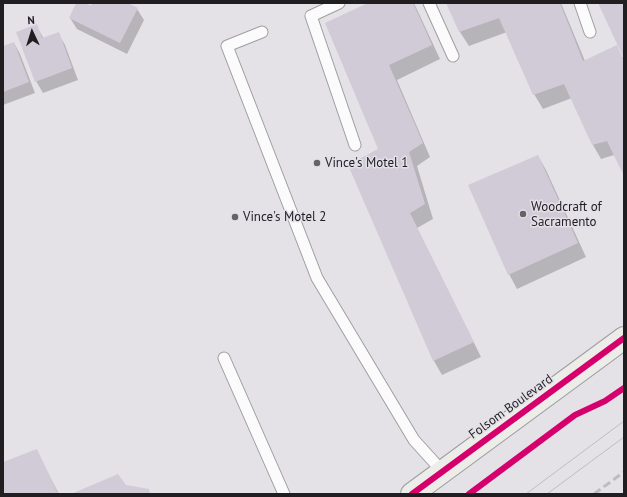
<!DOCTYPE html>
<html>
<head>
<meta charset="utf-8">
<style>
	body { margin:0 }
	#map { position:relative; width:627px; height:497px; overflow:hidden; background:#e4e2e7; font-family:"PT Sans",sans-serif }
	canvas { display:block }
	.frame { position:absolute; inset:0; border:4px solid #201e21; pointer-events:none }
	.north { position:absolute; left:12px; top:12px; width:40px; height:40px; -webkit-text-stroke:3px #e4e0e9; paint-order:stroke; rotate:356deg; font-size:11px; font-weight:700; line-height:16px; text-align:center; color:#201e21 }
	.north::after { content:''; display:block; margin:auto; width:14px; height:18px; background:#201e21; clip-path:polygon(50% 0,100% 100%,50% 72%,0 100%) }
</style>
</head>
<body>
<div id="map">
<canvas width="627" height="497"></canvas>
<div class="frame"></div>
<div class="north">N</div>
</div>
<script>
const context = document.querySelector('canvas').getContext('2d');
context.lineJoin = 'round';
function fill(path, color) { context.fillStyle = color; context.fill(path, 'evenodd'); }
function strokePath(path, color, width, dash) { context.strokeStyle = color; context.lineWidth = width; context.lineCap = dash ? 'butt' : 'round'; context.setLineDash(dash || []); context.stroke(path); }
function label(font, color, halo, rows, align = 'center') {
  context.font = font + ' "PT Sans",sans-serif'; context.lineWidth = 3; context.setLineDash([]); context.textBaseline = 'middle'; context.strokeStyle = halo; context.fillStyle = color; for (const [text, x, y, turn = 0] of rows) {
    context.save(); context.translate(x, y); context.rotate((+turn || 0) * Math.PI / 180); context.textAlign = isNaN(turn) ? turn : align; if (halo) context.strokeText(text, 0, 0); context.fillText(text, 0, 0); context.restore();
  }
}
fill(new Path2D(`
	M78,3H84L92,7L94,3H125L137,9L144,20L127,54L77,29L70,18Z
	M371,3H414L440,59L397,80L430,157L417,166L433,219L417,228L481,357L442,375L434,361L349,165L379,149Z
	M447,3H561L585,61L616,47L623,58L624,57V174L614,155L601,159L593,145L572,98L543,109L534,94L507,32L469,46L460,32Z
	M36,25L44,39L58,33L65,45L78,80L43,93L36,81Z
	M14,43L20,54L35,93L3,105V47Z
	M538,156L546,170L586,257L517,289L509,274Z
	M36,450L59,494H3V463Z`), '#0003');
fill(new Path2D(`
	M76,3H86L91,6L92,3H128L138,8L120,43L69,18Z
	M368,3H413L432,45L389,65L423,143L409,152L425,204L410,213L474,342L433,361L348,165L378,149L325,23Z
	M446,3H560L583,61L617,45L624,62V176L607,141L592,145L564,84L533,95L499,18L459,32Z
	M598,3H624V59Z
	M37,24L42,38L59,32L72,68L35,82L16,32Z
	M14,42L29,82L3,92V46Z
	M538,155L578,243L508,275L468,185Z
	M37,449L58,494H3V462Z
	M118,474L126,485L149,489L150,494H71Z`), '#d1cbd8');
const lane = new Path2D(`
	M339,3L311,16L355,145
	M429,3L453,56
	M580,3L590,32
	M262,32L227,46L317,278L414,440L442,471
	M224,358L284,494`);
const secondary = new Path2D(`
	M412,494L624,338`);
strokePath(lane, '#a09ea2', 13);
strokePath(secondary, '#a09ea2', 24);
strokePath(lane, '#fbfbfb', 11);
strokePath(secondary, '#ecece9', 22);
strokePath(new Path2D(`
	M526,494L624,421
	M547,494L624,437`), '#bdbdbd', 1);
strokePath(new Path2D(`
	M594,494L624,472`), '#bdbdbd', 3, [8, 4]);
strokePath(new Path2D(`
	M412,494L624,338
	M469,494L575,415L605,401L624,388`), '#d6006c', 6);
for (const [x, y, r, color] of [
	[317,163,4,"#656366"],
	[523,214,4,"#656366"],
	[235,217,4,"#656366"]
]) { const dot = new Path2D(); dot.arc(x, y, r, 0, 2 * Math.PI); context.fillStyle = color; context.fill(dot); strokePath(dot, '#e4e0e9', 1.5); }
label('13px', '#201e21', '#e4e0e9', [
	["Vince's Motel 1",325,163],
	["Woodcraft of",531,207],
	["Sacramento",531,222],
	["Vince's Motel 2",243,217]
], 'left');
label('13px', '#201e21', '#e4e0e9', [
	["Folsom Boulevard",511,407,-36]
]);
</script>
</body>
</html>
